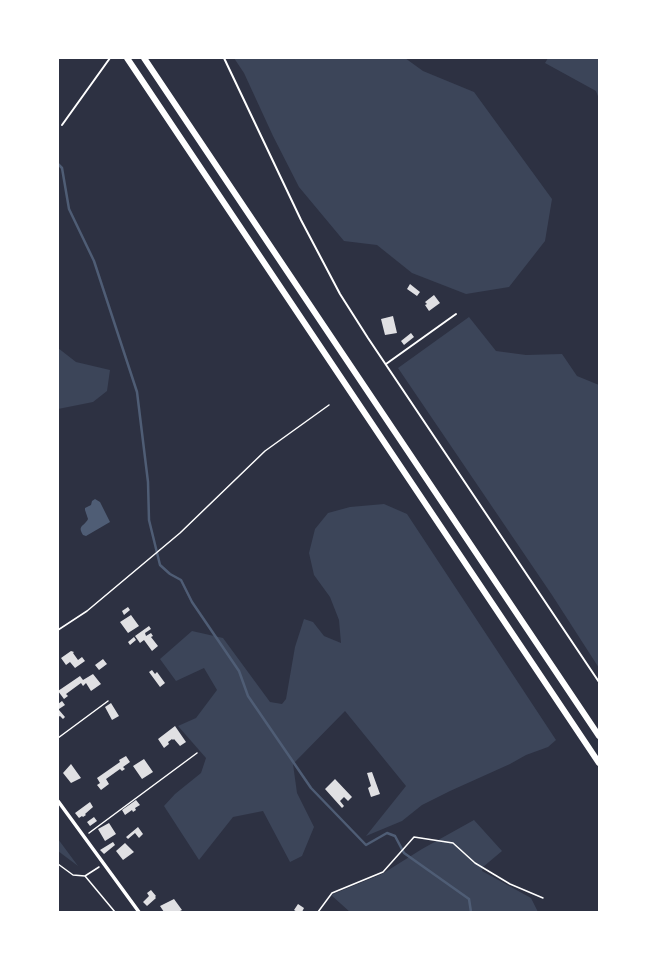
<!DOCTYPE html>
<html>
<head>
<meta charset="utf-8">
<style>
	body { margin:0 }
	#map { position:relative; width:657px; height:970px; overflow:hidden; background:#2d3142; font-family:"Times New Roman",serif }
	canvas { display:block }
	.frame { position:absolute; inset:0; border:59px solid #fff; pointer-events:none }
</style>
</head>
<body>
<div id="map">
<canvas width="657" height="970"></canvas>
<div class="frame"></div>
</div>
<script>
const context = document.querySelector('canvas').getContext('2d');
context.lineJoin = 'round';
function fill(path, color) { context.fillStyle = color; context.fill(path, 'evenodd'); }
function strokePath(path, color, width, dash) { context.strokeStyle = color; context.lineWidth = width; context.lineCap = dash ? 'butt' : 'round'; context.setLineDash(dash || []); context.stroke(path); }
fill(new Path2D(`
	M234,58H405L423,71L474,92L552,199L545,241L509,287L466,294L412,273L377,245L344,241L299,187L273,136L244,73Z
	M548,58H599V99L596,91L545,63Z
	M469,317L496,351L526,355L562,354L577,376L599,385V668L552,595L398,368Z
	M58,348L76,362L110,370L107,391L93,402L58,409Z
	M384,504L407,514L556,740L548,747L526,755L510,764L450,791L422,805L402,821L366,836L406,786L345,711L293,764L297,793L314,827L302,856L290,862L263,811L233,817L199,860L164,806L175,794L201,773L206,758L178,726L196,718L217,690L204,668L176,681L160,659L192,631L223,638L270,702L282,704L286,699L295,647L304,619L313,622L324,636L341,643L339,620L330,597L314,575L309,553L315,529L328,513L350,507Z
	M474,820L502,851L483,867L482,871L531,898L538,912H350L331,895L382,874L422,849Z
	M58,839L78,866L58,851Z`), '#3c4559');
fill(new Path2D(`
	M95,499L100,502L110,522L86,536L83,535C77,525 84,527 88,519L85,510V508L91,505L92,501Z`), '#4f5d75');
strokePath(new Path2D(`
	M58,164L62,168L69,209L94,261L137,392L148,482L149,520L160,565L170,574L181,580L192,602L239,671L248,696L311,788L366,845L387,833L395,836L404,853L469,899L471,912`), '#4f5d75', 2.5);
fill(new Path2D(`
	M410,284L420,292L417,296L407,289Z
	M434,295L440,303L429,311L425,305L427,304L425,302Z
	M393,316L397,333L385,335L381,319Z
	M411,333L414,337L404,345L401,341Z
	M128,607L130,610L124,615L122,611Z
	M131,615L139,626L128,633L120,622Z
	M149,626L151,629L145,633L146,636L151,633L153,636L151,637L158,646L152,651L144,640L140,643L135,636Z
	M134,637L136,640L130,645L128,642Z
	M71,651L74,652L73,653L78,660L82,657L85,661L75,668L70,662L66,665L61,658Z
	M103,659L107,664L99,670L95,665Z
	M152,670L155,674L157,672L165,683L160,687L149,672Z
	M93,674L101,684L91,691L86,683L83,686L81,683L66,694L68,696L64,699L58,691L80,676L83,680Z
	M62,701L65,705L59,709L58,704Z
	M111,703L119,716L112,720L105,707Z
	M59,710L65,717L63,719L60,716L58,717V711Z
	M175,726L186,742L180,746L174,739L173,740L172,739L168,742L169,744L164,748L158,739Z
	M126,756L130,762L123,767L125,769L122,771L120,769L106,779L109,784L101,790L97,785L100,783L97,778L120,762L119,760Z
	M144,759L153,772L142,779L133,766Z
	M71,764L81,778L71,783L63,773Z
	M372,772L380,794L371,797L368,788L371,786L367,773Z
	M335,779L352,797L348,801L344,797L340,801L344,806L342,808L325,789Z
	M136,800L140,805L135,808L136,810L133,812L132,810L125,815L122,810Z
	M90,802L93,807L85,814L86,815L83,817L82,816L79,818L75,813Z
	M94,817L97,821L90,826L87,822Z
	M109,823L116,834L105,841L98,829Z
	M138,827L143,834L139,838L135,833L128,839L126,837Z
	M113,842L115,845L104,854L100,850Z
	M125,843L134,852L123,860L116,851Z
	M151,890L156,896L155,897L156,898L147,906L143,902L149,896L147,893Z
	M174,899L182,910L178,912H164L160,906Z
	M298,904L304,908L302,912H297L294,910Z`), '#e0e0e3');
strokePath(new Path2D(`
	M58,630L87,611L180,533L265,451L329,405
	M58,738L108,701
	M89,833L197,753
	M58,864L73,875L85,876L99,867
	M85,876L115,912
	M318,912L332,893L383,872L414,837L453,843L475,863L510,884L543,898`), '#fff', 1.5);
strokePath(new Path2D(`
	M224,58L301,220L340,294L368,338L599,682
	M62,125L110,58
	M386,364L456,314`), '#fff', 2);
strokePath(new Path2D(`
	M58,801L139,912`), '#fff', 3.5);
strokePath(new Path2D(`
	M127,58L599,763
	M144,58L599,736`), '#fff', 6);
</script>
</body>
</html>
